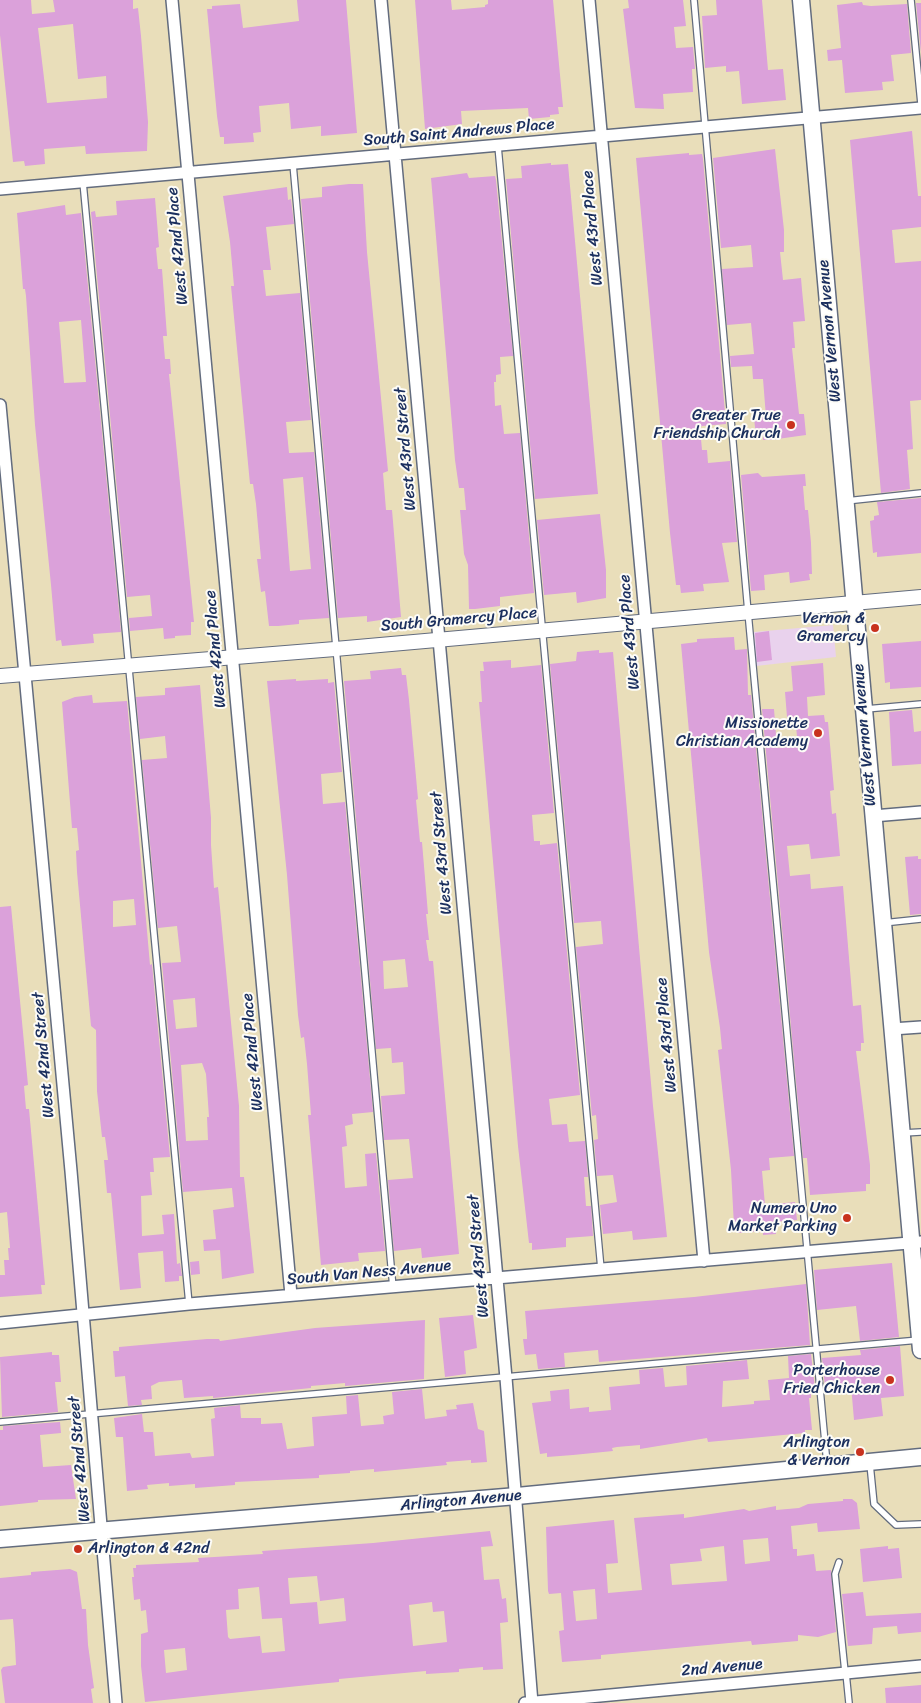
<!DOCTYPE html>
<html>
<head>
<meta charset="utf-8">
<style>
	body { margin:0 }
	canvas { display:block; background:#e9deba }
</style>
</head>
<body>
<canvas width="921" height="1703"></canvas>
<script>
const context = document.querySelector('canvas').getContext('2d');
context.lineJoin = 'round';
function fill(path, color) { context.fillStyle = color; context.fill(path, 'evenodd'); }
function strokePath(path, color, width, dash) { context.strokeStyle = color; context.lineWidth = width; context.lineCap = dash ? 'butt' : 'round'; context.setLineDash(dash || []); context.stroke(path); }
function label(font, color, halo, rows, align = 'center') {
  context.font = font + ' Sriracha,sans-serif'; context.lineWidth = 4; context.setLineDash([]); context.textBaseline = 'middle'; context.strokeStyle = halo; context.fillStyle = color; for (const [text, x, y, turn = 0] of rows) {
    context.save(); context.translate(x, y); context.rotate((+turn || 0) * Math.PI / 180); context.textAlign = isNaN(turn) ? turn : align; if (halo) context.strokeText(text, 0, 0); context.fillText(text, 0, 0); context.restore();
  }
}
fill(new Path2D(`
	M833,625L836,657L756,666L754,632Z`), '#e9d2ed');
fill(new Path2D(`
	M0,0H31L32,14L55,12L53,0H133V9L138,8L141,36L148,122L147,151L86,154L85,146L44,149L45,164L25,166L24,161L13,162L0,35ZM73,24L78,79L106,76L107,98L47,103L38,28Z
	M297,0H346L357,133L321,136V126L291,129L289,103L259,106L261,132L253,133L254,142L224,144V137H220L217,116L207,9H212V6L240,4L243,28L299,21Z
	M415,0H451L452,10L485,7V5L488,4V0H553L563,107H558L559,114L550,115V117L529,119L528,108L461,111L462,124L425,129Z
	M628,0H683L686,26L674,27L676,48L693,47L695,69H692L693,92L663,94L664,109L635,108L623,9L629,8Z
	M716,0H762L768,70L783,69L786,100L742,104L739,71L726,72V66L705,68L702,16L717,15Z
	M862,2L863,5L871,6L907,4L911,53L891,55L894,81L882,82L883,90L845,93L842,60L828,61L827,50L841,48L837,5Z
	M916,3H921V53Z
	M912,131L918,196H921V227L892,230L895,263L921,261V400L910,401L913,449L907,450L910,489L881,493L850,140Z
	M775,149L784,230V252H780L783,280L801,278L802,290L805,321L793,322L795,348H792L799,414H804L806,435L770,440H763V435L756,436L754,418L766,417L763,379H753L752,366L731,367L730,356L754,354L751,323L727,325L722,269L753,267L751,245L721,248L713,158Z
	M689,153V155L702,154L703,159L726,424L702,426L700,428L702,450H707L708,463L730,461L737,542L722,543L729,582L703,584L704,591L681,593L680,585H676L670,533L636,158Z
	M551,163V165L568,164L598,494L535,499L506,179L522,178L521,166Z
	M467,173L469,178L495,176L496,180L513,356L500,357L501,374L496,375V382H494L495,406L501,405L504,434L520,433L534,593L500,597V606L475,609H469L468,565L464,554L460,510H466L464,488H459L455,460L431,178Z
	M349,184H363L367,252L388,471L383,473L386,510H392L401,617L367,622V616L338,618L301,199L322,197V187Z
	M287,187L288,200L291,199L294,224L266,227L271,270H263L266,296L300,293L311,420L286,422L289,453L314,452L329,618L299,620V624L278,626H269L265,591L261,592L257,559H261L256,504L253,484H250L231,286H234L230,242L223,196ZM303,477L311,569L290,571L283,479Z
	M155,198L159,247L156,248L158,269H162L167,336H163L165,359H170L171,374H169L194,622H191V635L175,636V638L164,639L163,628L130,631L129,618L152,616L150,595L127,597L91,212L95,211L96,217L117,215L116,201Z
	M65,205L66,215L81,213L121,632L93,634L94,643L62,646L61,640L56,641L51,585L35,425L26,296L25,289H23L17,213ZM81,320L86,382L64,383L59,322Z
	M758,473L762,477L805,474L806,486H803L805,510H808L811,543L812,574H809L810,580L790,583L789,572L764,575L765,590L751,591L741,475Z
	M921,498V553L877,557V552L873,553L870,521L874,520V516L879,515L877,502Z
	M600,514L606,570V598L577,603L576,592L544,595L537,520Z
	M769,631L772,660L757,662L755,633Z
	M734,637L735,650L747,649L748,695H751L794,1156L769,1158L770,1170L762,1171L765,1205L795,1202L797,1220L775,1222L776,1234L763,1235V1231L738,1233L734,1226L731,1170L718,1050L722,1049L720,1028L709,952L681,644L697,642V639Z
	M921,641V687L890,689V682L885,683L882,644Z
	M599,650V653L613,652L653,1106L667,1237L633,1240L632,1231L603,1234L600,1205L617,1202L613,1175L597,1176L594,1140L598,1139L596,1115L592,1116L576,947L603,944L601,921L574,923L550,664L576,661L577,652Z
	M511,660V668L541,665L554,813L532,815L534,841H540V845L557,843L580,1095L549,1099L552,1125L567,1124L569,1142L585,1141L588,1177H584L586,1206H591L593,1236L566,1238V1247L532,1250V1243H529L518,1146L479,702H482L480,671H484L483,662Z
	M823,663L825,695L807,697L808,716L824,715L825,722H828L834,790L830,791L832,814L836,813L840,856L811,859L809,844L787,846L790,876L810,874L811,889L843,886L853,1006L861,1005L864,1043H861V1051H856L870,1165V1184H866V1191L810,1195L807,1158H803L762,709H774L777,748L798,746L795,717H787L785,692L793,691L791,666Z
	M401,668L402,675H406L409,700L418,799L416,800L420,842H422L428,914H426L429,940H426L429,961H433L459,1254L422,1258L421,1248L394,1251L388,1180L413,1178L409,1139L384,1140L381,1096L405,1094L403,1062L392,1063L391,1048L376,1049L344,681L371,679L370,671ZM405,959L408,987L384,989L383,961Z
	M296,679V681L328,679V683L334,682L342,772L321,774L323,804L345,802L373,1112L352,1114L353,1124L345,1126L347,1146L342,1147L345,1188L367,1186L365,1154L376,1153L385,1251L358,1253L359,1261L321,1265L308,1115H311L307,1064L304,1037L301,1038L298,1015L287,875L267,681Z
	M200,685L211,818V845L214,888L218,887L239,1106L240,1177H244L254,1273L222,1279L220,1250L204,1251L203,1240L216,1239L213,1210L234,1207L232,1188L183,1192L162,963L181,962L177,926L158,928L142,760L167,758L165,736L140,739L136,697L165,695V688ZM195,998L197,1027L176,1029L173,1000ZM202,1063L206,1074L209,1117H207L208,1140L186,1141L181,1065Z
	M92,695L93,703L127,701L150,965L152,964L170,1157L153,1158L154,1172H150L152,1195L141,1196L142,1236L164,1234L162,1215L174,1214L177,1264L180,1263L182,1276H179V1281L165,1282L163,1251L138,1253L141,1288L120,1290L111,1193H107L104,1160H108L105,1137H102L97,1091L96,1030L91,1026L77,872L76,851L79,850L77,828H72L62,702L75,697ZM134,899L136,925L113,927V901Z
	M912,710L914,732L921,731V764L892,766L889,712Z
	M918,856V859H921V914L910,915L905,857Z
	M11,906L28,1085L24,1086L26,1109H29L45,1285H41L42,1294L0,1297V1275H5L4,1260H9L8,1248H10L7,1212L0,1213V907Z
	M199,1261L200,1274L191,1275L190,1262Z
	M892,1263L899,1337L860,1341L856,1306L817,1310L814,1270Z
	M806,1284L810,1345L599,1362L598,1350L564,1353L565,1367L538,1369L536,1354L525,1355L523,1339H527V1334L525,1311L694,1297Z
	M473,1315L477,1348L464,1351L466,1374L445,1377L439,1318Z
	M425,1320L424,1379L345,1386V1383L311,1386V1388L213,1398V1396L184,1398L182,1380L159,1382L151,1386L152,1399L141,1400L142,1405L128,1406L125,1376L115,1377L113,1351H119V1347L207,1339H219L220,1341L315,1328Z
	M900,1346L904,1396L881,1398L883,1416L854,1420L851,1385L825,1387L822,1358L861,1355L860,1350Z
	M52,1352V1355H59L61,1382H55L58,1412L2,1417L0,1357Z
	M811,1354L815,1388H811V1398H809L812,1430H805V1433L708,1442L707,1438L640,1449V1445L617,1447L612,1448L613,1451L573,1455L547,1457V1453L540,1454L532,1403L551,1401L550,1391L569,1389L570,1409L589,1407V1412L611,1410L609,1387L640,1384L639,1370L663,1368L665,1387L687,1385L686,1366L747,1360L749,1379L723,1381L722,1407L754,1404V1401L770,1400L768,1380L789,1378L788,1356Z
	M422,1389L425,1419L447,1416L446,1410L457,1409L456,1405L473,1403L478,1429L484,1431L487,1462L471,1463V1460L446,1462L447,1465L437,1466L374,1472V1469L350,1471V1473L319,1475V1478L235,1482V1485L222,1486L195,1488V1484L169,1486V1483L147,1485L148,1489L127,1491L123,1437H116L114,1418L142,1414L144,1432H153L155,1456L190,1453L192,1458L214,1456L211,1419L215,1418L214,1408L240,1405L241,1418H261V1424L282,1423L287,1449L314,1446L312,1417L347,1414L346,1396L358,1395L361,1426L384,1424L383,1416L394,1414L392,1392Z
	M60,1422L61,1433L40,1435L43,1467L71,1465L76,1499L38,1500V1502L0,1506V1430H3V1426Z
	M843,1499H852L857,1503L860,1529L818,1532L817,1523L791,1526L793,1549H797V1556L814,1554L816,1571L831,1570L836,1632L818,1637L798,1635V1641L752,1645L751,1641L729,1643L601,1655V1659L562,1662L559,1631L564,1630L561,1593L549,1594L548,1591L546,1527L614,1520L618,1563L606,1564L608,1593L642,1590L634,1518L684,1514V1518L744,1509L749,1511L776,1506V1510L799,1508L808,1504L843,1501ZM768,1538L770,1561L745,1564L743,1540ZM724,1546L727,1581L672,1585L670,1564L702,1561L700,1549ZM595,1589L597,1619L576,1621L573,1591Z
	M490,1531L493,1546L481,1547L484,1580L499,1579L502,1599L506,1598L508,1622L500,1623L503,1669L483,1670V1667L459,1669V1672L426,1674V1671L339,1679V1682L318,1684L145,1702L141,1666V1634L148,1632L146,1610L141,1611L140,1599L134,1600L132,1577H134L133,1568H136V1565L199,1562L198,1558L263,1554L262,1551L373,1543ZM317,1576L320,1601L344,1598L346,1621L319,1624L317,1602L290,1604L288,1578ZM259,1587L262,1619L282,1618L285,1651L262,1653L260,1636L230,1639L228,1637L226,1610L239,1609L238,1589ZM432,1602L433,1612L444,1611L447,1642L413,1646L409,1605ZM185,1648L187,1670L166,1673L164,1650Z
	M888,1546V1549L899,1548L902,1578L863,1582L860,1549Z
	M70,1569L77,1572L82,1609H86L88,1645L94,1688L91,1689L93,1703H5L1,1670L3,1667L16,1665L15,1644L13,1619L0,1620V1578L31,1575V1572Z
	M863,1592L866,1616L921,1613V1632L898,1634L897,1626L873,1628L872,1644L848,1646L842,1594Z
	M921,1685V1703H886L885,1688Z`), '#dba1da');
const service = new Path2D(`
	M694,0L748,612L827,1464
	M911,0L921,104
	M498,146L601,1269
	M293,164L393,1288
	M83,182L189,1304
	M846,501L921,493
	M866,709L921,704
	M883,923L921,919
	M903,1133L921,1132
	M0,1422L919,1340
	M870,1464L874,1504L896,1525L921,1524
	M839,1562L835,1574L845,1672
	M846,1673L849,1703`);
const minor = new Path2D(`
	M172,0L291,1295
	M381,0L506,1378L532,1703
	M589,0L704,1261
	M0,189L921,108
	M0,405L71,1171L116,1703
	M873,816L921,812
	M892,1029L921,1027
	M0,1323L189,1304L921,1242
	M525,1703L921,1666`);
const tertiary = new Path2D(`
	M0,676L335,649L921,597`);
const secondary = new Path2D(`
	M801,0L921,1350
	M0,1539L517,1496L921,1457`);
strokePath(service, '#636c7e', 8);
strokePath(minor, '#636c7e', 14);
strokePath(tertiary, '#636c7e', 16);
strokePath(secondary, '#636c7e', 19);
strokePath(service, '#fff', 5.5);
strokePath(minor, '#fff', 11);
strokePath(tertiary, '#fff', 14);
strokePath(secondary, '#fff', 16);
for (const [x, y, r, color] of [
	[791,425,5,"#c8321e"],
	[875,628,5,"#c8321e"],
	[818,733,5,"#c8321e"],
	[847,1218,5,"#c8321e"],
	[890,1380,5,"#c8321e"],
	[860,1452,5,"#c8321e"],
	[78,1549,5,"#c8321e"]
]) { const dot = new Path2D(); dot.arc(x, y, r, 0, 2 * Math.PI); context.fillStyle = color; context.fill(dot); strokePath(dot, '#fdfcf7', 2); }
label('16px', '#1b2f5e', '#fdfcf7', [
	["South Saint Andrews Place",459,133,-5],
	["West 43rd Place",593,228,-95],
	["West 42nd Place",178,246,-95],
	["West Vernon Avenue",830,331,-95],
	["West 43rd Street",406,449,-95],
	["South Gramercy Place",459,620,-5],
	["West 43rd Place",630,632,-95],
	["West 42nd Place",216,649,-95],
	["West Vernon Avenue",865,735,-95],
	["West 43rd Street",442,853,-95],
	["West 43rd Place",667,1035,-95],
	["West 42nd Place",253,1052,-95],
	["West 42nd Street",44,1055,-95],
	["West 43rd Street",479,1256,-95],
	["South Van Ness Avenue",369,1273,-5],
	["West 42nd Street",80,1459,-95],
	["Arlington Avenue",461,1501,-5],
	["2nd Avenue",722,1668,-5]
]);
label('16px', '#1b2f5e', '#fdfcf7', [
	["Greater True",781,416],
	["Friendship Church",781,434],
	["Vernon &",865,619],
	["Gramercy",865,637],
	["Missionette",808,724],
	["Christian Academy",808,742],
	["Numero Uno",837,1209],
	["Market Parking",837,1227],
	["Porterhouse",880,1371],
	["Fried Chicken",880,1389],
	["Arlington",850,1443],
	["& Vernon",850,1461],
	["Arlington & 42nd",88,1549,"left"]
], 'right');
</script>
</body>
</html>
